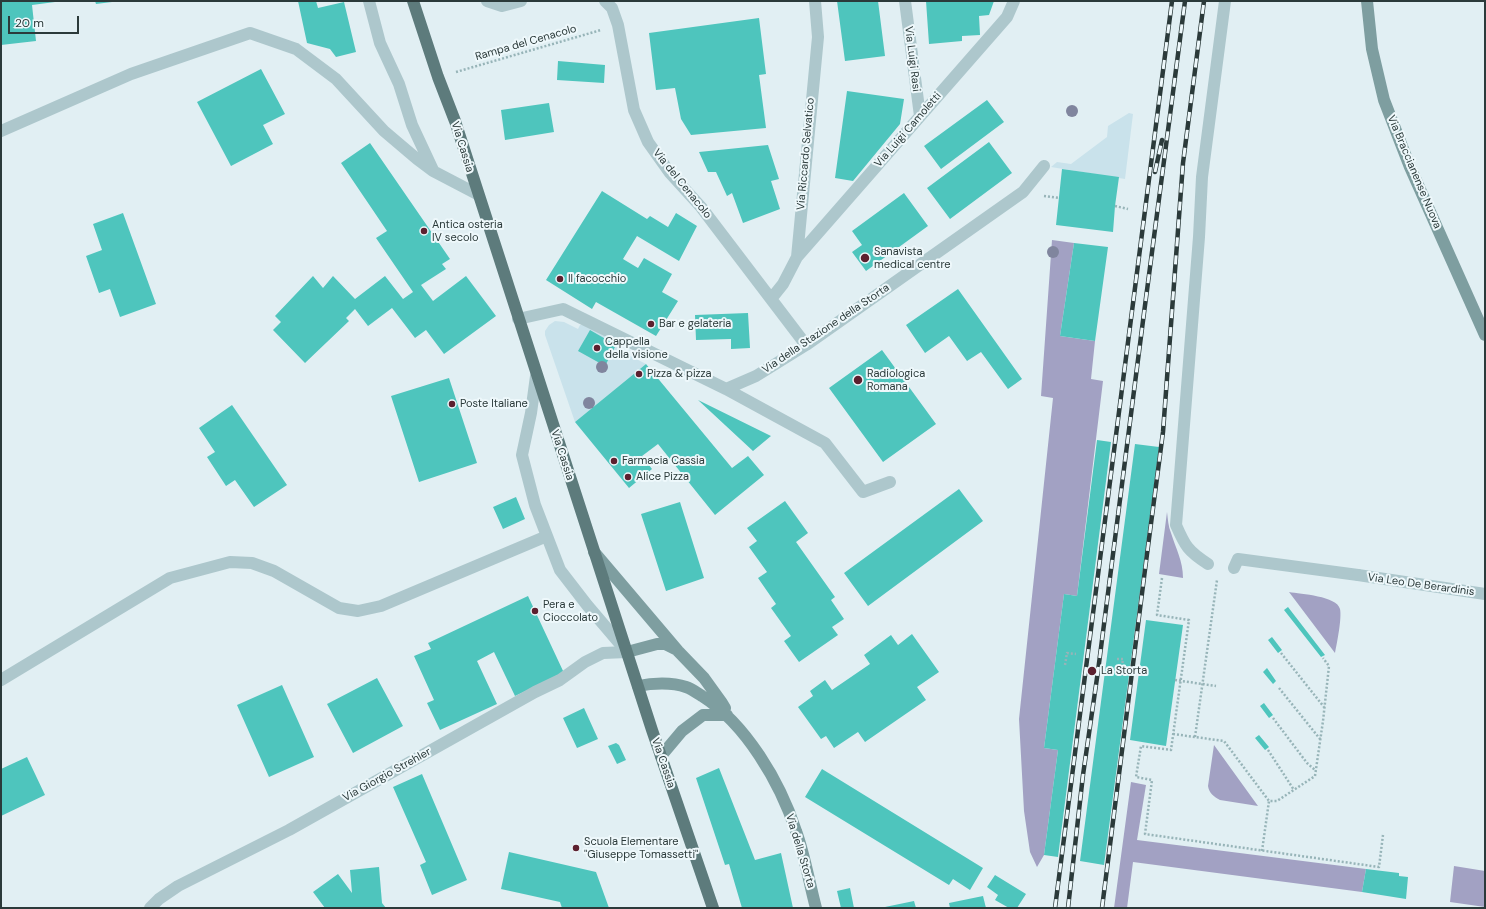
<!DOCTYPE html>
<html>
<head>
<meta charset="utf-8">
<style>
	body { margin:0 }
	#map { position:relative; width:1486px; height:909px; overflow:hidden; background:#e1eff3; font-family:"DM Sans",sans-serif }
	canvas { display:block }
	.frame { position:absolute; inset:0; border:2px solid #2b3a3a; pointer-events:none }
	.scale { position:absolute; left:8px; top:16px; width:71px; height:18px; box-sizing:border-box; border:2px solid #2b3a3a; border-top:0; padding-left:5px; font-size:12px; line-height:14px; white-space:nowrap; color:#2b3a3a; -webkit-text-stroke:3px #eef8fb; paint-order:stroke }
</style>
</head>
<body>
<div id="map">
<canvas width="1486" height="909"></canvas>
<div class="frame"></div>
<div class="scale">20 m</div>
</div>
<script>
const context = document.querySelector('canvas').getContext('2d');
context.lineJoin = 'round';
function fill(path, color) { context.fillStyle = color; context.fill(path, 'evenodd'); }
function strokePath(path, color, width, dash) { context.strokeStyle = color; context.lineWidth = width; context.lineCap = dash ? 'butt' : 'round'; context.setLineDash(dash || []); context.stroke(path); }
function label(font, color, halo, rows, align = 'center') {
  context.font = font + ' "DM Sans",sans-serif'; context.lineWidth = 4; context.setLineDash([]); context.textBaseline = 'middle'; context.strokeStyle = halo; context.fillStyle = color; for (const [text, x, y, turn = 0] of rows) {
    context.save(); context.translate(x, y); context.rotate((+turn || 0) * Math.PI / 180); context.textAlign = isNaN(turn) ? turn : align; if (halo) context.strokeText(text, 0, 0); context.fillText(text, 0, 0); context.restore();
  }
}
fill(new Path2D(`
	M1052,240L1074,243L1060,336L1095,341L1091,379L1103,381L1077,596L1064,594L1044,748L1058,750L1044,855L1037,867L1030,852L1024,811L1019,719L1053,398L1041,396Z
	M1167,512C1168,519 1168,526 1171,533C1176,549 1183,561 1183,578L1159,574Z
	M1289,592C1301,594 1337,596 1340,609C1342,618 1337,643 1335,653Z
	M1214,745L1258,806L1220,800C1214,797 1209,793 1208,786Z
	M1131,782L1146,785L1137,840L1366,869L1362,892L1133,862L1127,908H1114Z
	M1454,866L1485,871V907L1450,902Z`), '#a2a1c3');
fill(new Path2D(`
	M1129,113L1133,114L1125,179L1051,167L1057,162L1071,164L1107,137L1108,126Z
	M555,321L564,322L578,329L580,325H587L616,342L618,346L617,349L646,364L575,422L545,335V331L549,325Z`), '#c9e2eb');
fill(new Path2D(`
	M1,1H55V2L32,5L36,41L1,45Z
	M95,1H112V2L96,4Z
	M298,1H316L318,8L344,2L356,52L336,57L330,49L307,43Z
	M837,1H878L885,56L845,61Z
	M926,1H994L989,15L979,16L980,35L962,36V41L929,44Z
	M759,18L766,74L759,75L766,128L691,135L681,119L675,88L656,90L649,33Z
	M558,61L605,65L604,83L557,80Z
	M261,69L285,114L263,125L273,144L231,166L197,102Z
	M847,91L904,99L900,124L853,181L835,178Z
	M987,100L1004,122L941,169L924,146Z
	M549,103L554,132L505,140L501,110Z
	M989,142L1012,173L950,219L927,188Z
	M370,143L450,259L442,264L446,269L421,285L433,301L466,276L496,316L444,354L426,330L415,338L392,308L368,326L355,309L346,318L349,321L305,363L273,330L281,322L275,316L313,276L323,288L333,276L355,299L385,276L403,299L413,292L376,238L387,231L341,163Z
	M768,145L779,179L771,181L780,209L743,223L732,193L727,196L716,172H708L699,152Z
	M1062,169L1119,177L1115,206L1113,232L1056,225Z
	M602,191L647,219L650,216L668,227L676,213L697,226L679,261L637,236L623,259L638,268L644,258L672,274L662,292L678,301L656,336L596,302L592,309L546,280Z
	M904,193L928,226L866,271L852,252L862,245L852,231Z
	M123,213L156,304L120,317L110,289L99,293L86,256L102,250L93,224Z
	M1074,243L1108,247L1095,341L1060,336Z
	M958,289L1022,379L1008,389L981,352L967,361L949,336L925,353L906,325Z
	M748,313L750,348L731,349V339L696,340L695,315Z
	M590,330L616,345L605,366L578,351Z
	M882,350L936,424L883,462L829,388Z
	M646,364L732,468L748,456L764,475L715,515L658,444L642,456L652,469L629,488L575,422Z
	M449,378L477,463L419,482L391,396Z
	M698,400L771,436L753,451Z
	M232,405L287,485L254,507L235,480L226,486L207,457L215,452L199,428Z
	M1097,440L1111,442L1058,857L1044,855L1058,750L1044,748L1064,594L1077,596Z
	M1135,444L1159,447L1104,865L1080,861Z
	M959,489L983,521L868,606L844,573Z
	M516,497L525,519L503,529L493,507Z
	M785,501L808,533L796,542L835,597L831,600L844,619L832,627L838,635L799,662L784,641L791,636L771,608L776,604L758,578L767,572L749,547L757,541L747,528Z
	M680,502L704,578L666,591L641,514Z
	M528,596L564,673L515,696L494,652L477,661L497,704L440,730L427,703L434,700L414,656L431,649L428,643Z
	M1288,607L1325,655L1321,657L1284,610Z
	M1146,620L1183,625L1166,746L1130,740Z
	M912,634L939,672L917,687L926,700L865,742L858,732L834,748L826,736L821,739L798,707L813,696L810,691L825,680L832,690L870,664L864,655L891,635L898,645Z
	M1272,637L1282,650L1278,653L1268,640Z
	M1267,668L1276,681L1273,684L1263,672Z
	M377,678L403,726L353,753L327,704Z
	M282,685L314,757L269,777L237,705Z
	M1264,703L1273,715L1269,718L1260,706Z
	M584,708L598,739L577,748L563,718Z
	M1259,735L1269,747L1265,750L1255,738Z
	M616,743L619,745L626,760L617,764L608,746Z
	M27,757L45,795L1,816V769Z
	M719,768L755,860L781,853L793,908H742L729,864L725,865L696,778Z
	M822,769L983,868L970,890L953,879L949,885L805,797Z
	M422,774L467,880L432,895L420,865L426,862L393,787Z
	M509,852L596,872L609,908H562L560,902L501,889Z
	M379,867L382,903L386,908H325L313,892L338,874L352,893L350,870Z
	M1366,869L1399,873V876L1408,877L1406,899L1362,892Z
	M995,875L1026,894L1017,908H1009L995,900L998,895L987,887Z
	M850,888L854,908H841L837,891Z
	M983,896L986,908H950L949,903Z
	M914,901L916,908H885V907Z`), '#4ec5bd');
strokePath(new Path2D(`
	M456,72L601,30
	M1044,196L1059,198
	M1115,206L1128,209
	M1162,578L1157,615L1189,620L1171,750L1141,746L1136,777L1152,780L1145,834L1379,867L1383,835
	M1281,653L1324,707
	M1117,659H1123L1121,673
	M1065,665L1067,653L1076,654
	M1175,680L1216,686
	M1279,688L1320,739
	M1273,718L1307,763L1315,770
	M1173,734L1224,741L1269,801
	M1195,737L1217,580
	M1268,750L1294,790
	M1262,851L1269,801H1277L1315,776L1323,721L1329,666L1323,658`), '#97b4b8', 2.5, [2, 2]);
strokePath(new Path2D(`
	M369,1L380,43L399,84L412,125L433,170
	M1,131L131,74L250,33L296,49L336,79L384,131L417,159L433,171L477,194
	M536,376L531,413L522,455L535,505L560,570L587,605L627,652
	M1234,568L1238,559L1358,575
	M1,680L170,578L230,562L252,563L274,571L339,608L358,611L381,606L547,536`), '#adc7cc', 12);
strokePath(new Path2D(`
	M487,1L502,6L521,1
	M605,1L612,8L618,25L634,110L648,142L670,173L701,207L806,345
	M905,1L920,116
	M797,257L1007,17L1014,1
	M771,299L783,284L797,257L818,37L815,1
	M518,319L563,309L726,389L756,376L806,345L1023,192L1044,166
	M726,389L825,443L863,492L890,482
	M1208,564C1188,551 1185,546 1176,525L1199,237L1202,177L1225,1
	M1358,575L1485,594
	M150,908L159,899L178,886L289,830L535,692L560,680L585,662L603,653L627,652`), '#adc7cc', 12);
strokePath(new Path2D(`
	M1367,1L1372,49L1384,100L1410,167L1485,335
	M594,552L678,651L704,678L722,703L725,708
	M627,652L657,644H665L675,649
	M638,686C652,683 672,682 686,687C692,689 697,693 702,696C746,724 780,782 796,831C805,856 809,882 816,908
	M661,756L682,731L703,715H727`), '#7e9ea0', 12);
strokePath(new Path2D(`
	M413,1L438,77L455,121L652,730L713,908`), '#5d7b7c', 12);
const rail = new Path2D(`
	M1155,172L1162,140
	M1055,908L1172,1
	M1068,908L1083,775L1098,671L1144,313L1185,1
	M1102,908L1147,554L1163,432L1183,163L1204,1`);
strokePath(rail, '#2b3a3a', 4.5);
strokePath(rail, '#eef8fb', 3, [9]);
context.fillStyle = '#80859e';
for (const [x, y] of [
	[1072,111],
	[1053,252],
	[602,367],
	[589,403]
]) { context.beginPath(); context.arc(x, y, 6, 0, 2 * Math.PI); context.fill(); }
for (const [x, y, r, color] of [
	[424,231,4,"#5c202f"],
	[865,258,5,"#5c202f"],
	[560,279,4,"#5c202f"],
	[651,324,4,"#5c202f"],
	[597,348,4,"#5c202f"],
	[639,374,4,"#5c202f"],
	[858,380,5,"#5c202f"],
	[452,404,4,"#5c202f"],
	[614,461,4,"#5c202f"],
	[628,477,4,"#5c202f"],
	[535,611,4,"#5c202f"],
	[1092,671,5,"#5c202f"],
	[576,848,4,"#5c202f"]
]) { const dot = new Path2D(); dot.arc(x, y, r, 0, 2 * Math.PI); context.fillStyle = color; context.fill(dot); strokePath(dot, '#eef8fb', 1.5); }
label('11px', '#2b3a3a', '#eef8fb', [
	["Rampa del Cenacolo",526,43,-16],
	["Via Luigi Rasi",912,59,83],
	["Via Luigi Camoletti",908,130,-49],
	["Via Cassia",462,147,73],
	["Via Riccardo Selvatico",806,154,-85],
	["Via Braccianense Nuova",1414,172,67],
	["Via del Cenacolo",682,184,51],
	["Via della Stazione della Storta",826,329,-34],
	["Via Cassia",562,455,72],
	["Via Leo De Berardinis",1421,585,8],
	["Via Cassia",663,763,71],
	["Via Giorgio Strehler",387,775,-29],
	["Via della Storta",800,851,73]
]);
label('11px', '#2b3a3a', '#eef8fb', [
	["Antica osteria",432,225],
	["IV secolo",432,238],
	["Sanavista",874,252],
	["medical centre",874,265],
	["Il facocchio",568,279],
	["Bar e gelateria",659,324],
	["Cappella",605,342],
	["della visione",605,355],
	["Pizza & pizza",647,374],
	["Radiologica",867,374],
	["Romana",867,387],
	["Poste Italiane",460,404],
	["Farmacia Cassia",622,461],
	["Alice Pizza",636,477],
	["Pera e",543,605],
	["Cioccolato",543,618],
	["La Storta",1101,671],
	["Scuola Elementare",584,842],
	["\"Giuseppe Tomassetti\"",584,855]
], 'left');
</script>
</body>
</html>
